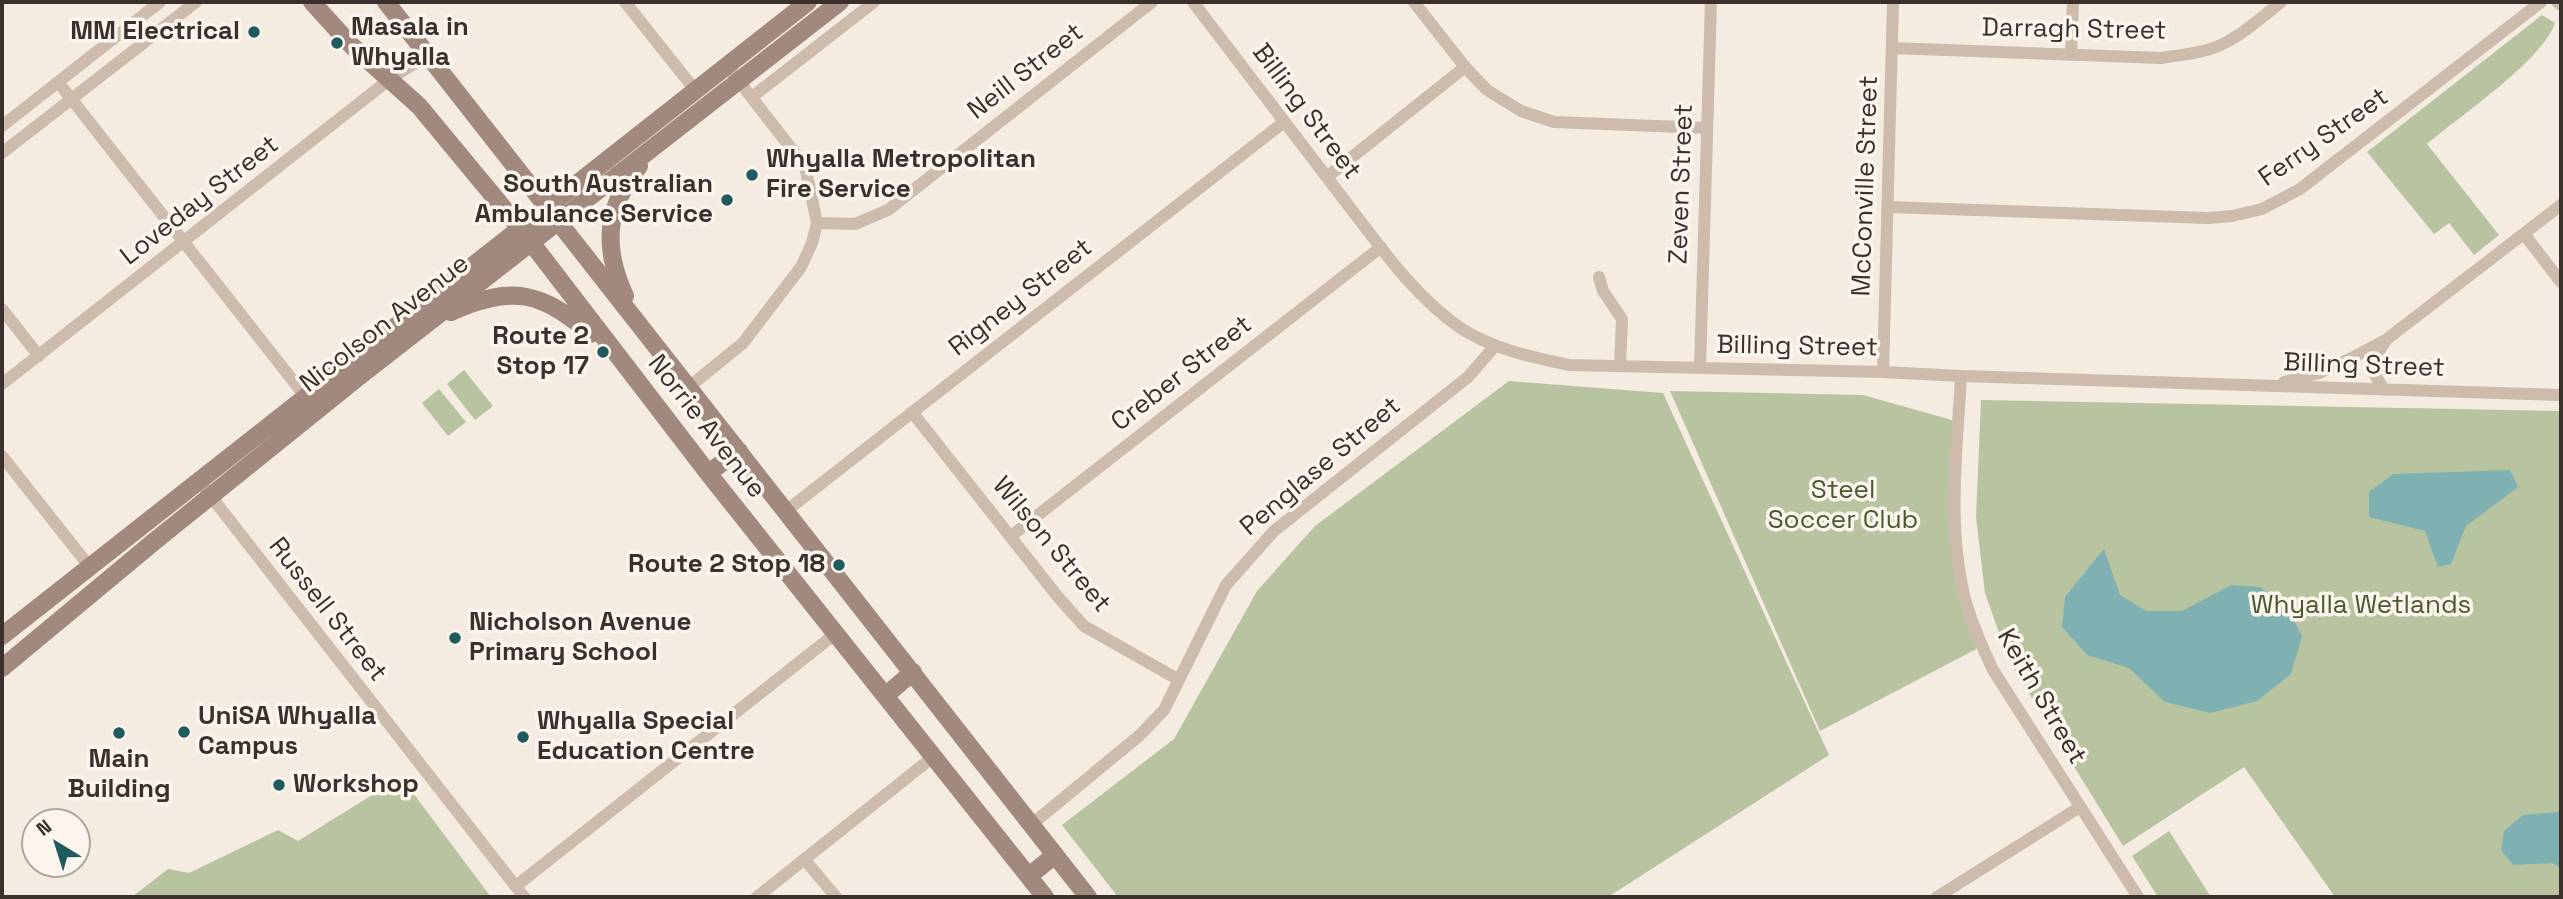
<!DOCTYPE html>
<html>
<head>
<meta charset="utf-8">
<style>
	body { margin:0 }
	#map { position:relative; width:2563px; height:899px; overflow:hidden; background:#f4ebe1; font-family:"Space Grotesk",sans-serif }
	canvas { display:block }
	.frame { position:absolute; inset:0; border:4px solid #3b302b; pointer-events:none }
	.north { position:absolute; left:21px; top:808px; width:70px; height:70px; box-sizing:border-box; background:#fbf5ee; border:2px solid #aea6a0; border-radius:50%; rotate:322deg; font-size:19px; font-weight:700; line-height:28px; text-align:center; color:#3b302b }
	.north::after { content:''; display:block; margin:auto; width:24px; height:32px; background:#1f5a5e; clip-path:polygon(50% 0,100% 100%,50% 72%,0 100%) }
</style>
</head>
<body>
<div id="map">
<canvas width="2563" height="899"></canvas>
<div class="frame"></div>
<div class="north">N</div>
</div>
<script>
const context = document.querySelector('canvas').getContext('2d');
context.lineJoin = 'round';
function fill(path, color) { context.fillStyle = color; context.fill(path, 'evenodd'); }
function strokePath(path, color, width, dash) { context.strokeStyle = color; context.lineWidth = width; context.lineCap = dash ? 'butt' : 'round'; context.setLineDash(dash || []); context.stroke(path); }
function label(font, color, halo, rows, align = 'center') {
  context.font = font + ' "Space Grotesk",sans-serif'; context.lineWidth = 7; context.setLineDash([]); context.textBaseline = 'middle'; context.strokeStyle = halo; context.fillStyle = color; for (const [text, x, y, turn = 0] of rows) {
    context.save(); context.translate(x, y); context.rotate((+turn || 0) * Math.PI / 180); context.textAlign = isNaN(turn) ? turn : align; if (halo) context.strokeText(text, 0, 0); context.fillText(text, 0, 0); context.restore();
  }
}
fill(new Path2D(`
	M2542,15L2555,23C2543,60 2460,116 2427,144L2499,235L2474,255L2449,223L2434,234L2367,152Z
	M464,370L493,406L475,420L447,384Z
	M1509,381L1663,393L1829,755L1608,897H1118L1062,825L1174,739L1257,591L1315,526Z
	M439,389L466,422L448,436L422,403Z
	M1670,391L1863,395L1959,422L1951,543L1982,646L1820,731Z
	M1981,400L2561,411V897H2335L2244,767L2123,846L2009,661L1985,593L1976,517Z
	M401,777L491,897H132L168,869L189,873L278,830L298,841Z
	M2169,831L2211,897H2158L2132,856Z`), '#b8c4a0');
fill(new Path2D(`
	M2510,470L2518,487L2466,526L2451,564L2438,567L2425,531L2369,517V492L2393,474Z
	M2104,549L2120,595L2146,611H2182L2231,585L2260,587L2287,607L2302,636L2291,674L2257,701L2210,713L2165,702L2129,668L2087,655L2062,627L2065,597Z
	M2561,808V868L2552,863L2513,865L2501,850L2504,831L2523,815L2558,812Z`), '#7fb0b2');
strokePath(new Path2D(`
	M625,2L695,90
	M1193,2C1244,68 1294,135 1345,201C1379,245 1413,295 1459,327C1492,349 1531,357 1569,365L1883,372L1961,376L2561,395
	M1414,2L1465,67L1487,90L1521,111L1554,122L1707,128
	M2557,2L2561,5
	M1892,48L2161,58C2179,55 2199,54 2216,47C2240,37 2261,18 2281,2
	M2071,55L2073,2
	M58,82L305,396
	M752,97L874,2
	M2,126L160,2
	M2,153L196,2
	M1327,177L1465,67
	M1888,207L2208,218L2232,216L2262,209L2300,189L2541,2
	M817,223L855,224L888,210L1152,2
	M2524,234L2561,282
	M1599,277L1603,291L1622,319L1620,366
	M2,309L39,356
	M1700,368L1711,2
	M1883,372L1893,2
	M1961,376C1957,451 1946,532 1967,606C1974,628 1983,649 1993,670L2138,897
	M2284,382L2319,373L2354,357L2387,339L2561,205
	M2,384L390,79L428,55
	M689,387L743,343L801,267L812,243L817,223L805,166L727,66
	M2385,390C2368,368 2370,364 2385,342
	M912,412L1058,597L1084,626L1179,680
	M2,456L89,566
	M199,481L524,897
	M786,511L1284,122
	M1011,536L1381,247
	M1031,825L1140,735L1164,710L1226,585L1274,531L1468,377L1495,346
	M805,860L836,897
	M516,886L835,634
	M757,897L933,757
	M1937,897L2080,807`), '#cdbbac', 12);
strokePath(new Path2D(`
	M312,2L351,45L419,106L520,228L708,473L1045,897
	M386,2L1088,897
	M625,296C603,248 605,208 639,166
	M451,312C512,284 542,292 591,334
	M708,473L739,451
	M2,636L808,2
	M2,668L156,540L361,375L840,2
	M885,696L913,672
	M1029,876L1055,855`), '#a18a7d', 18);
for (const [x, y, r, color] of [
	[254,32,7,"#1f5a5e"],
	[337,43,7,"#1f5a5e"],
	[752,175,7,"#1f5a5e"],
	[727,200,7,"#1f5a5e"],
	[603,352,7,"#1f5a5e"],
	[839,565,7,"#1f5a5e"],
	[455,638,7,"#1f5a5e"],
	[184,732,7,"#1f5a5e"],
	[119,733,7,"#1f5a5e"],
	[523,737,7,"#1f5a5e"],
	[279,785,7,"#1f5a5e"]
]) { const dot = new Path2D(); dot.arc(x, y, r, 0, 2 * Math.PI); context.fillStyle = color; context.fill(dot); strokePath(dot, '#fbf5ee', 2.5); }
label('bold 26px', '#3b302b', '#fbf5ee', [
	["Masala in",351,28],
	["Whyalla",351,58],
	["MM Electrical",240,32,"right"],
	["Whyalla Metropolitan",766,160],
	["Fire Service",766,190],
	["South Australian",713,185,"right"],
	["Ambulance Service",713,215,"right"],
	["Route 2",589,337,"right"],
	["Stop 17",589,367,"right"],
	["Route 2 Stop 18",825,565,"right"],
	["Nicholson Avenue",469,623],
	["Primary School",469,653],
	["UniSA Whyalla",198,717],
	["Campus",198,747],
	["Whyalla Special",537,722],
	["Education Centre",537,752],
	["Main",119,760,"center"],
	["Building",119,790,"center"],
	["Workshop",293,785]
], 'left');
label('26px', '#3b302b', '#fbf5ee', [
	["Darragh Street",2074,30,1],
	["Neill Street",1026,72,-38],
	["Billing Street",1306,112,53],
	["Ferry Street",2324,138,-35],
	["Zeven Street",1682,184,-88],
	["McConville Street",1866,186,-88],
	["Loveday Street",200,201,-38],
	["Rigney Street",1021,298,-38],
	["Nicolson Avenue",385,324,-38],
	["Billing Street",1797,347,1],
	["Billing Street",2364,366,2],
	["Creber Street",1182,374,-38],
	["Norrie Avenue",706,427,52],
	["Penglase Street",1321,467,-40],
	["Wilson Street",1051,545,50],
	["Russell Street",327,610,52],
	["Keith Street",2041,697,60]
]);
label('26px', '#4a5a2e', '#fbf5ee', [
	["Steel",1843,491],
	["Soccer Club",1843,521],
	["Whyalla Wetlands",2361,606]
]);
</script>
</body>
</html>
